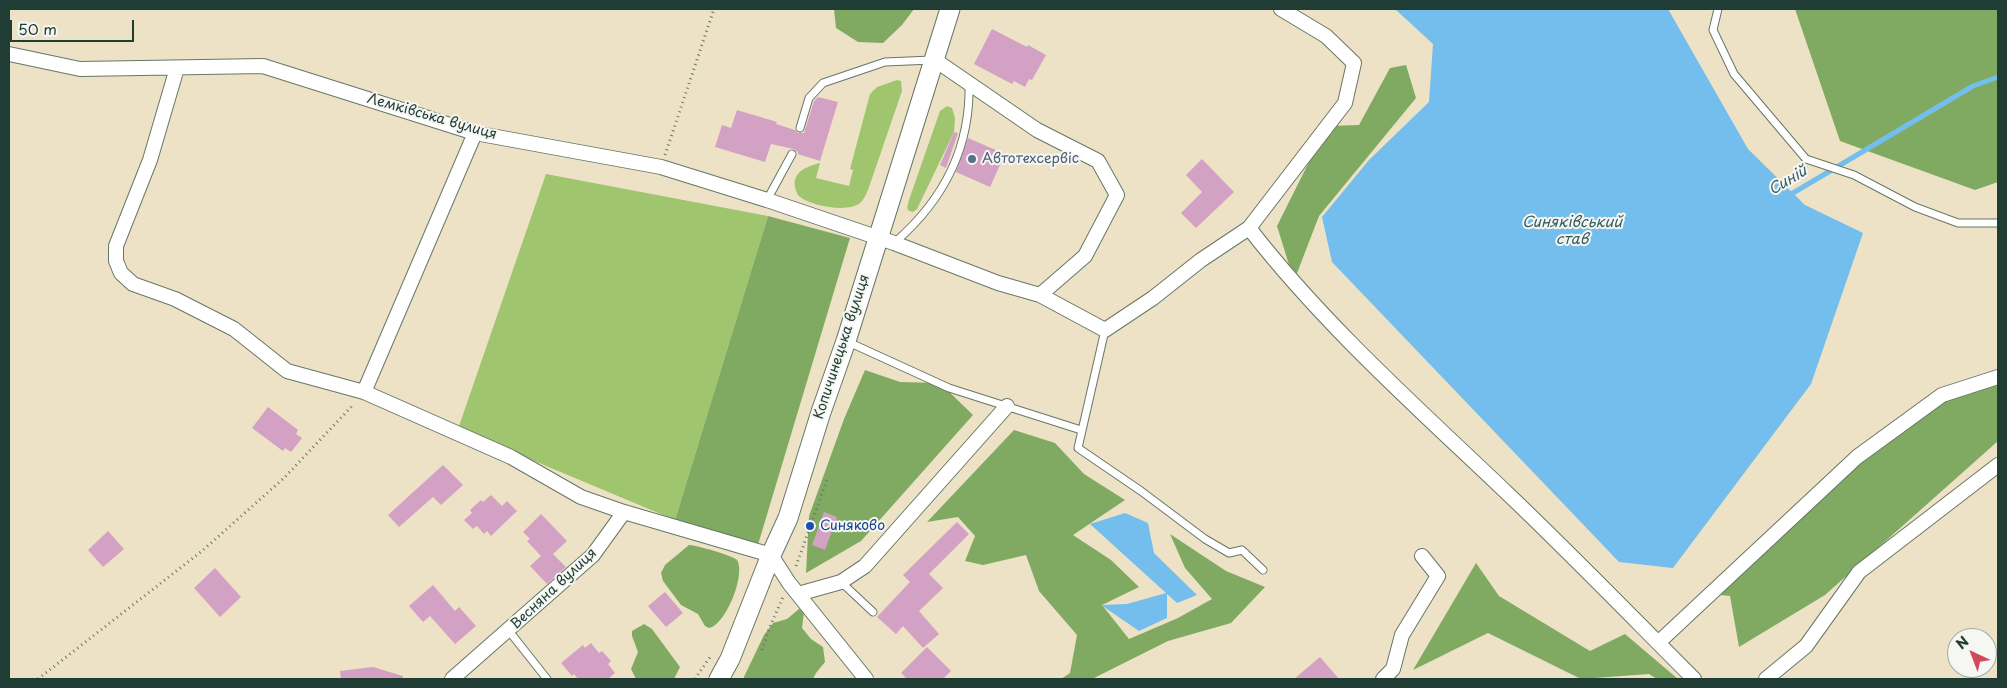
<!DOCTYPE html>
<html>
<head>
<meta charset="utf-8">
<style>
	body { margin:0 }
	#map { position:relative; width:2007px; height:688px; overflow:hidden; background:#ede2c5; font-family:"Playpen Sans",sans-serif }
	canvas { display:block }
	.frame { position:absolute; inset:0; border:10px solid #1f3d34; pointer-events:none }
	.north { position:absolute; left:1947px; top:628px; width:50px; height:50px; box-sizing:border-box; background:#f6f6f2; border:1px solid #a0aca6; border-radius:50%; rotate:317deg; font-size:14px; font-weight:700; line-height:20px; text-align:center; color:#1f3d34 }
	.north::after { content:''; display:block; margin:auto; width:18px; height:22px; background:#d1495b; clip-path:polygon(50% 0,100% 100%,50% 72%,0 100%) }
	.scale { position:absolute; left:10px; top:20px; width:124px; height:22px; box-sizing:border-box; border:2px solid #1f3d34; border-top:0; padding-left:6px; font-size:15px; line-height:18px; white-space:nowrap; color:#1f3d34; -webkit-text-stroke:4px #f6f6f2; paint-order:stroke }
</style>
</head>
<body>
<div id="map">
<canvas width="2007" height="688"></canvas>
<div class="frame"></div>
<div class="north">N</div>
<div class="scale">50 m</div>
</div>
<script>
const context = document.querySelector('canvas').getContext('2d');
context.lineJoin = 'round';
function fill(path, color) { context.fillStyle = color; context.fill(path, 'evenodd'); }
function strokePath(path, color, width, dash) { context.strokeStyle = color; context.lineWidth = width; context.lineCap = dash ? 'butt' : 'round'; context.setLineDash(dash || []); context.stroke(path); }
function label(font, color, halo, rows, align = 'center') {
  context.font = font + ' "Playpen Sans",sans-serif'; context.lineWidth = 4; context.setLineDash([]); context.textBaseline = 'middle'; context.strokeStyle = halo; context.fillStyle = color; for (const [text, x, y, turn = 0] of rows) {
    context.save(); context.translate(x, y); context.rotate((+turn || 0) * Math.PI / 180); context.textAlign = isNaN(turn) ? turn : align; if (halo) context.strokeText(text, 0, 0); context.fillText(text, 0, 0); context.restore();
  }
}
fill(new Path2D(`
	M897,80L901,81L902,91L868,190C866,194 864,200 860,203C848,213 812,206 800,197C797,195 796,191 795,187C792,171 809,166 820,163L816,178L849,186L853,170L850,169L870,94L877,87Z
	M947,106L952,108L955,118L954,132L917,209L913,212L909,211L907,208L909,200L940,111Z
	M546,174L768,216L675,520L458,429Z`), '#a0c56f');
fill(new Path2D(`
	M834,9H914L902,25L883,43L858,42L836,28Z
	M1795,9H1998V182L1975,190L1840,141Z
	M1406,65L1416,98L1319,216L1294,281L1277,226L1327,126L1359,125L1390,68Z
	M768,216L850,238L757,548L675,520Z
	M865,370L900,382L940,383L973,415L861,541L806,573L809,516L844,419Z
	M1998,377V441L1825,595L1739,647L1730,596L1710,594L1857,457L1942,395Z
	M1014,430L1055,443L1084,474L1125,500L1073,535L1111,560L1139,587L1102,605L1129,639L1178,618L1212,599L1185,568L1170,534L1226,571L1265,587L1231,623L1168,641L1092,679H1061L1070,673L1077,635L1039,591L1026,555L983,565L965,561L975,536L958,517L927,522Z
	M689,545C696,545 734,556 737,560C746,574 726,625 709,628L705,626L698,614L681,605L663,581L661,573L665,565Z
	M1476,563L1499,596L1590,651L1625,634L1678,679H1657L1649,674L1581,679L1488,633L1413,670Z
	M805,604L802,628L811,639L823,647L825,662L816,673L813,679H743L764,635L773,623L787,619Z
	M644,624L652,629L680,667L674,679H636L631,669L638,652L632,636V631Z`), '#80aa62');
fill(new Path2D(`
	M1395,9H1668L1748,149L1805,205L1863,233L1811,384L1673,568L1619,562L1332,262L1322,217L1369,160L1429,102L1433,44Z
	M1125,513L1148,523L1154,553L1197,595L1177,603L1167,594V618L1139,631L1101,605L1127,604L1166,593L1090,524Z`), '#73beec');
strokePath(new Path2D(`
	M1788,196L1973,86L1998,77`), '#73beec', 5);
fill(new Path2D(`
	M992,29L1027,47L1028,45L1046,55L1032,80L1029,79L1025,87L1014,81L1012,84L974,64Z
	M818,97L838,102L820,161L798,154V152L794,149L771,144L765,162L715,147L722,125L731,128L737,110L777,122L776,124L795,130L798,133H804L814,101Z
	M954,132L958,133L946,168L940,165Z
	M968,138L1005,154L990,187L956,172Z
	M1202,159L1234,192L1196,228L1181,213L1202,192L1186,175Z
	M268,407L298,430L296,434L302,438L291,452L285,448L283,451L252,428Z
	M443,465L463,485L441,505L433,497L399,527L388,515Z
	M491,495L502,506L507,501L517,511L491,536L487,531L484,534L477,526L473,529L464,520L472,513L470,510L481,500L483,502Z
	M824,512L837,517L825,550L812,545Z
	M541,514L567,541L553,554L566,567L547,584L530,566L541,556L527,541L530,539L523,532Z
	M957,522L969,534L929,574L943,588L919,611L939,634L923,648L903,626L896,634L877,617L910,582L903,575Z
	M108,531L124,549L103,567L88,550Z
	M215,568L241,597L220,617L194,588Z
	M433,585L455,611L459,607L476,626L455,644L430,616L423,622L409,606Z
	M665,592L683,613L666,627L648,606Z
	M591,643L599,653L602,651L611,661L608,664L615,673L608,679H578L574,674L572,676L561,663L583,645L585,648Z
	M927,647L951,671L943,679H907L901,673Z
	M1320,657L1339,679H1294Z
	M373,667L403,676V679H341L340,671Z`), '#d2a1c3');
const service = new Path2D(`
	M1718,9L1713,30L1734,74L1806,159L1854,175L1915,207L1958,223H1998
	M800,128L809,98L823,83L885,62L932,60
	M767,200L792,154
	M894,243C943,201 971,148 969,82
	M1105,330L1078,448L1141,491L1205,539L1229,553L1242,550L1263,570
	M846,341L949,388L1081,430
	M841,582L873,612
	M509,631L547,679`);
const minor = new Path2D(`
	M1281,9L1326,36L1354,63L1345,103L1249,228C1324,325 1419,409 1507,493C1571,554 1632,617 1694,679
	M9,54L80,69L263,66L475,133L661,167L767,200L894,243L998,283L1040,295L1105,330L1153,298L1201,260L1249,228
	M935,60L1037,130L1098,161L1117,195L1085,256L1040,295
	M177,68L150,160L116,246V261L121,273L133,284L175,299L234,329L287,371L364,392
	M475,133L364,392L511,457L581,497L624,512L771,555L789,583L866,679
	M798,594L841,582L865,566L1007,406
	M1659,642L1857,457L1942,395L1998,377
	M452,679L593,555L624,512
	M1383,679L1393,669L1402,635L1438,576L1422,556
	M1766,679L1806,646L1859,572L1998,465`);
const secondary = new Path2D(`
	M719,679L730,659L771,555L788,518L821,412L846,341L950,9`);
strokePath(service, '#677767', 9);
strokePath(minor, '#677767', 16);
strokePath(secondary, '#677767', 21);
strokePath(new Path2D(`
	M665,155L714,9
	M796,566L828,477
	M762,650L769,629L783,597
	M38,679L202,551L284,478L354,404
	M695,679L710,657`), '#677767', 3, [1, 4]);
strokePath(service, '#fff', 7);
strokePath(minor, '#fff', 14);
strokePath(secondary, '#fff', 19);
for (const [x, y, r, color] of [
	[972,159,5,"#5c6f8a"],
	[810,526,5,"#1a4fb4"]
]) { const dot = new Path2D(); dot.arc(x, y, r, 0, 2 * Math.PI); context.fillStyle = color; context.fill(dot); strokePath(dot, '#f6f6f2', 2); }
label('14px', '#1f3d34', '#f6f6f2', [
	["Лемківська вулиця",432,117,16],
	["Копичинецька вулиця",842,347,-72],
	["Весняна вулиця",554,589,-43]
]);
label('14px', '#4e5e75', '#f6f6f2', [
	["Автотехсервіс",982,159]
], 'left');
label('14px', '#164399', '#f6f6f2', [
	["Синяково",820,526]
], 'left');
label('italic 15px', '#345d62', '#f6f6f2', [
	["Синій",1788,181,-31],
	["Синяківський",1572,223],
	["став",1572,240]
]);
</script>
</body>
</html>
